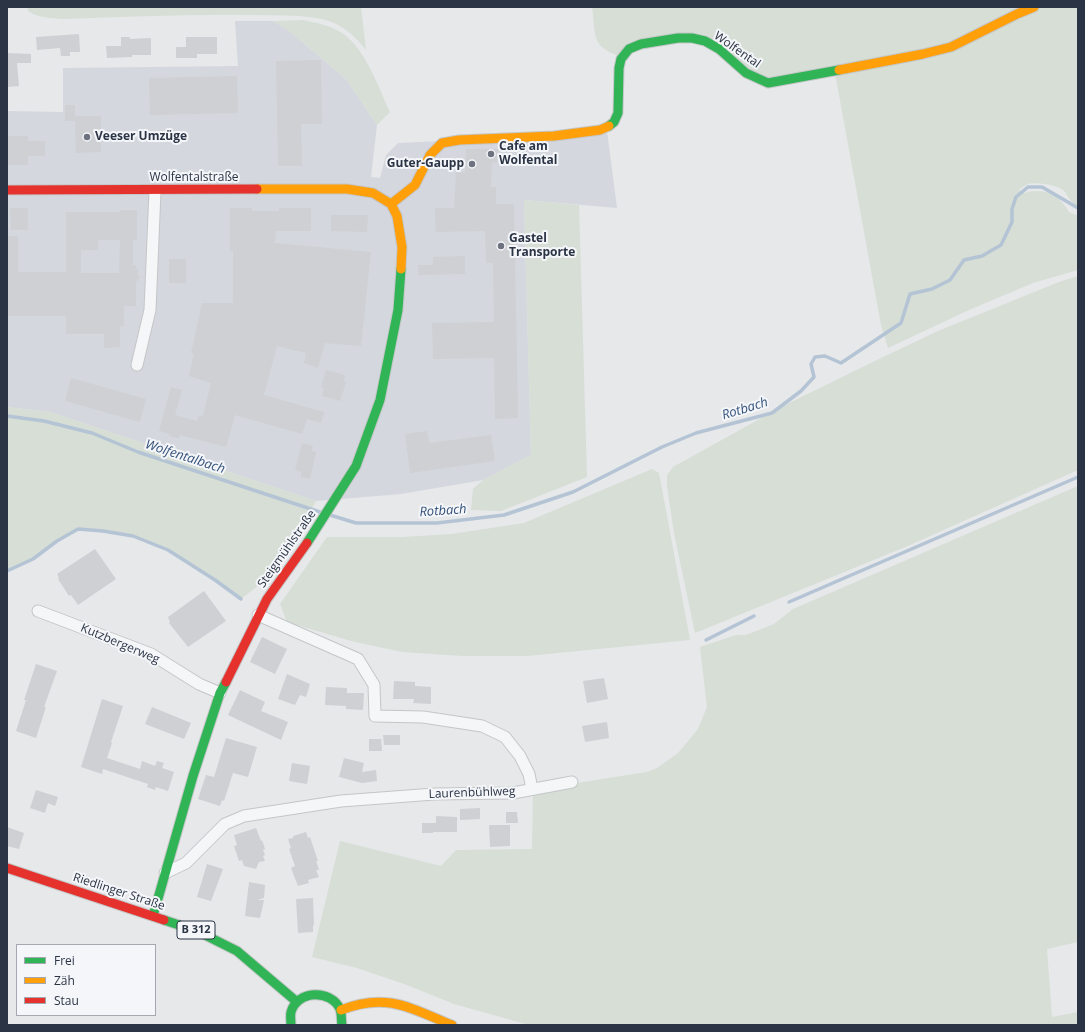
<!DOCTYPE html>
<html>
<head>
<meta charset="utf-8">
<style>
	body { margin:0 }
	#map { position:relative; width:1085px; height:1032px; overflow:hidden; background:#e6e8ea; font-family:"Open Sans",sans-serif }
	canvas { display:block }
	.frame { position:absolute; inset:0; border:8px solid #2b3445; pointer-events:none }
	.legend { position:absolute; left:16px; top:944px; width:140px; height:72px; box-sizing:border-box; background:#f4f6f9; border:1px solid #a4a8b1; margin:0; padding:5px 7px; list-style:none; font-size:12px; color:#2b3445 }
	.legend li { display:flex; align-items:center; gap:8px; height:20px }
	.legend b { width:20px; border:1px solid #a4a8b1 }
</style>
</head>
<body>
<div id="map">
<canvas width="1085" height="1032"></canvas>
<div class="frame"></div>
<ul class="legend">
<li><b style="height:5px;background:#30b455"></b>Frei</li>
<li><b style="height:5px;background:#ff9f0a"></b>Zäh</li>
<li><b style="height:5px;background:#e5322d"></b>Stau</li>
</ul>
</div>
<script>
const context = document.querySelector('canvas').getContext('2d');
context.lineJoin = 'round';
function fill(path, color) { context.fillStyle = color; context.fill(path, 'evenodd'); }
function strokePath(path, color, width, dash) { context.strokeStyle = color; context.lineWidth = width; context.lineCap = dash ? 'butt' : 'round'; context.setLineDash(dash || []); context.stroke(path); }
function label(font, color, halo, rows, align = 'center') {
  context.font = font + ' "Open Sans",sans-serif'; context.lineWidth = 4; context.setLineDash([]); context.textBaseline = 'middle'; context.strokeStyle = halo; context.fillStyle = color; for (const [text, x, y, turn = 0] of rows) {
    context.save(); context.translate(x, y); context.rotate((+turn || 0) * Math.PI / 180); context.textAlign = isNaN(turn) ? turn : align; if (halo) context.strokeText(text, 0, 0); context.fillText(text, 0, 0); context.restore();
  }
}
fill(new Path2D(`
	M235,21H273L289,31L346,79L377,125L371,177L380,178L386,155L398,143L565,135L607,131L617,208L524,200L531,455L483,480L401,494L316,501L50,412L7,407V111L63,112V68L238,66Z`), '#d4d7dd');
fill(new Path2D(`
	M28,7H361L366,50C355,36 341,23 322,19C299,14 273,16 249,15C188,14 125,17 63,19C52,18 37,18 28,11Z
	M592,7H1026L949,44L769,80L694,36L618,56C612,53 604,50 599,44C593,35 594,18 592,7Z
	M1042,7H1078V207C1070,203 1069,196 1063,190C1057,185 1035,182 1028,184C1025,185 1022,188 1019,189L1024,193C1043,187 1059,194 1069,212L1078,216V270L1033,283L969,310L888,348L881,325L835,73L910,61Z
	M303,20C316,23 330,25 342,33C366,49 378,87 390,112L377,125L346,79L289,31L273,21Z
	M524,200L579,205L587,477L501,511L471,510L473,489L483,480L531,455Z
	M1078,276V470L903,548L695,633L674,533L667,486V475L673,467L783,406L877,360L938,331L1059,282Z
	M7,407L50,412L316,501L305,521L259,585L241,599L215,580L168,550L133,536L103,531L78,529L57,541L33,559L7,571Z
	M652,469L659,473L690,640L527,656H463L402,652L351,641L287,622L280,604L327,537H402L452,534L524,523Z
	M1078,486V942L1047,949L1052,1017L1078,1012V1025H529L454,1004L407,985L357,968L312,957L340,841L441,866L456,850L532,849L533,790L647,772L657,768L678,753L698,729L707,707L700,647L736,635H746L774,624L793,609Z`), '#d6ded6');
strokePath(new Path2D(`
	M7,416L44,421L92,433L138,452L323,513
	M330,515L356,523H437L504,515L573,492L662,447L696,433L772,413L801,391L814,377L811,364L815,357L825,356L841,363L901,323L910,294L932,289L950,280L964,260L982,256L1001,245L1012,222V209L1016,197L1028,187H1042L1078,208
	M7,571L33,559L57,541L78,529L103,531L133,536L168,550L215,580L241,599
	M789,602L1078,477
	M706,640L754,616`), '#b4c4d5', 3.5);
fill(new Path2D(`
	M79,34L80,52H70V56H61L60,48L37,50L36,37Z
	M121,37H130V39L151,38V55H132V57L107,58L106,46H121Z
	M186,37H217V54H197V58H176V47H186Z
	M7,53L31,54V63H17L19,86L7,87Z
	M321,60L322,124H301L302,166H278L276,61Z
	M237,76L238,113L150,115L149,78Z
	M65,105H75V121H65Z
	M75,116H101V152L76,153Z
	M7,136H28V141H45V156H28V165H7Z
	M466,149H498L497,163L492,162L491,187H496V204H514L518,418L495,419L494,358L433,359L432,323L494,322L493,263H486L485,231L436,232L435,208H454L456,172L465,173Z
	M10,208H28V230H11Z
	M230,208H252V211H279V208H311V231H276L275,243L371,252L361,346L325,343L318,368L304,363L306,353L277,346L264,395L324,412L321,423L307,419L302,434L235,415L226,447L180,435L179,438L169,436L170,434L159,431L171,387L182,390L175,415L197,421L199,415L203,416L211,383L189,376L194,354L191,353L202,303H233V251H230Z
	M120,210H137V240H133V265H136V269H138V275L140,277L136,282V306H124V326H120V347L104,348V334H66V316H7V236H18V272H66V212H120ZM98,240H120L119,273H81V250H98Z
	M331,215H368L367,232L331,231Z
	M465,256V274L418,275V265H433V257Z
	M169,259H186V283H169Z
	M326,370L345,375L344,381L346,382L340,401L322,396L324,388L321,387Z
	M71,378L146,399L140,422L65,401Z
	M427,431L429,443L491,435L495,461L410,473L405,434Z
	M302,443L313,446L311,451L316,452L310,479L301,477V472L295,470Z
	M95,549L116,579L78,605L71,595L69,596L58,579L59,578L57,574Z
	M204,591L226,621L188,647L169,623L170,622L168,617Z
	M262,637L287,649L275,674L250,662Z
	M36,664L57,671L44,707H46L36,738L16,731L26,700H24Z
	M287,674L310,684L306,697L300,695L295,705L278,699Z
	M604,678L608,699L587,703L583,681Z
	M394,681L415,682V686L431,687V704L413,703L414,699H393Z
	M326,687L347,688V693H364L363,710L346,709V706L325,705Z
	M240,690L265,702L261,711L288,722L281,740L228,715Z
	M102,699L123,706L111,742L112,743L107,758L140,769L142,761L155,766L157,761L164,763L162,768L174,772L168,791L156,787L155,790L147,787L148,784L103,769L102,774L81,767Z
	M152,707L191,723L184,739L145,724Z
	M607,722L609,738L585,742L582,726Z
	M383,735H400V745H384Z
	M226,738L257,747L248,777L233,773L224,801L222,800L220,806L198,799L206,775L214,777Z
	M369,739H381L382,751H369Z
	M344,758L364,763L362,772L376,770L377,781L362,783L339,777Z
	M292,763L310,766L307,784L289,781Z
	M36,790L58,797L55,806L48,803L45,813L30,808Z
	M480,808V819L460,820V809Z
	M506,812H517L518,823H506Z
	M436,816L457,817V832H433V833H422V823H436Z
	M489,825H510V846L490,847Z
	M7,827L24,833L19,849L7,846Z
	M256,828L261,841L262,840L265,849L263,850L265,855L263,856L265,861L259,862L256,869L244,866L242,860L239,861L234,846L237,845L234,835Z
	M306,832L308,838L310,837L318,861H316L319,870H316L319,877L308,880L309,883L298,886L291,868L295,866L289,849L291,848L288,839L293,838V836Z
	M207,864L223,869L211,901L197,897Z
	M249,882L265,885L264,898L257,900H264L260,918L245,916Z
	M313,898L314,926L313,925V932L298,933L296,899Z`), '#ced0d3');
const street = new Path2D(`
	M137,365L150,310L155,191
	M38,611L151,654L199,684L220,693
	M258,615L358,659L374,685L375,716L423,717L482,726L505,737L520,756L529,774L532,789
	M165,873L186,863L225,824L244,816L341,801L434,794L513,793L572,782`);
const fast = new Path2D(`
	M609,126L614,122L618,113L619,68L621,59L629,49L641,44L678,38H692L705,41L719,49L746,73L768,83L839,70
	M307,543L356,466L380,400L398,310L401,269
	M153,916L193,776L220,693L226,682
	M164,920L197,931L237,951L297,1002
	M291,1025C291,1021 290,1016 291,1012C297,990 331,989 340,1009C342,1014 341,1020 342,1025`);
const slow = new Path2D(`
	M839,70L923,54L951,47L1017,14L1034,7
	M257,189H347L373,193L391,204L397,216L402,247L401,269
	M391,204L415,185L430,155L442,143L459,140L554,136L600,130L609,126
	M341,1010C386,992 410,1008 452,1025`);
const jam = new Path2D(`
	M7,190L257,189
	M226,682L267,599L307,543
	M7,868L164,920`);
strokePath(street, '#c4c6c8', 13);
strokePath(fast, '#c4c6c8', 11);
strokePath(slow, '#c4c6c8', 11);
strokePath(jam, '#c4c6c8', 11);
strokePath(street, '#f5f6f7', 11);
strokePath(fast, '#30b455', 9);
strokePath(slow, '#ff9f0a', 9);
strokePath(jam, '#e5322d', 9);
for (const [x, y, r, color] of [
	[87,137,4,"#6c737f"],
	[491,154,4,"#6c737f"],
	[472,164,4,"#6c737f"],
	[501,246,4,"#6c737f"]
]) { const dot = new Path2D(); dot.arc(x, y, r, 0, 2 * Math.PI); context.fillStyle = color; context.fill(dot); strokePath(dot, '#f4f6f9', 1.5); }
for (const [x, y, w] of [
	[196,930,38]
]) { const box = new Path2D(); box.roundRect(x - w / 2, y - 9, w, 18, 3); context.fillStyle = '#f4f6f9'; context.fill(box); strokePath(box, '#2b3445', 1); }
label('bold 11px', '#2b3445', null, [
	["B 312",196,930]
]);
label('12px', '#2b3445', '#f4f6f9', [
	["Wolfental",737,50,35],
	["Wolfentalstraße",194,178],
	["Steigmühlstraße",287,549,-55],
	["Kutzbergerweg",120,644,23],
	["Laurenbühlweg",472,793,-2],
	["Riedlinger Straße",119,892,18]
]);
label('bold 12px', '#2b3445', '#f4f6f9', [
	["Veeser Umzüge",95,137],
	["Cafe am",499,147],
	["Wolfental",499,161],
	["Guter-Gaupp",464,164,"right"],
	["Gastel",509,239],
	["Transporte",509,253]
], 'left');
label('italic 13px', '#34527a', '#f4f6f9', [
	["Rotbach",745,409,-17],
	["Wolfentalbach",185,457,18],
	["Rotbach",443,511,-4]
]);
</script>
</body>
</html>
